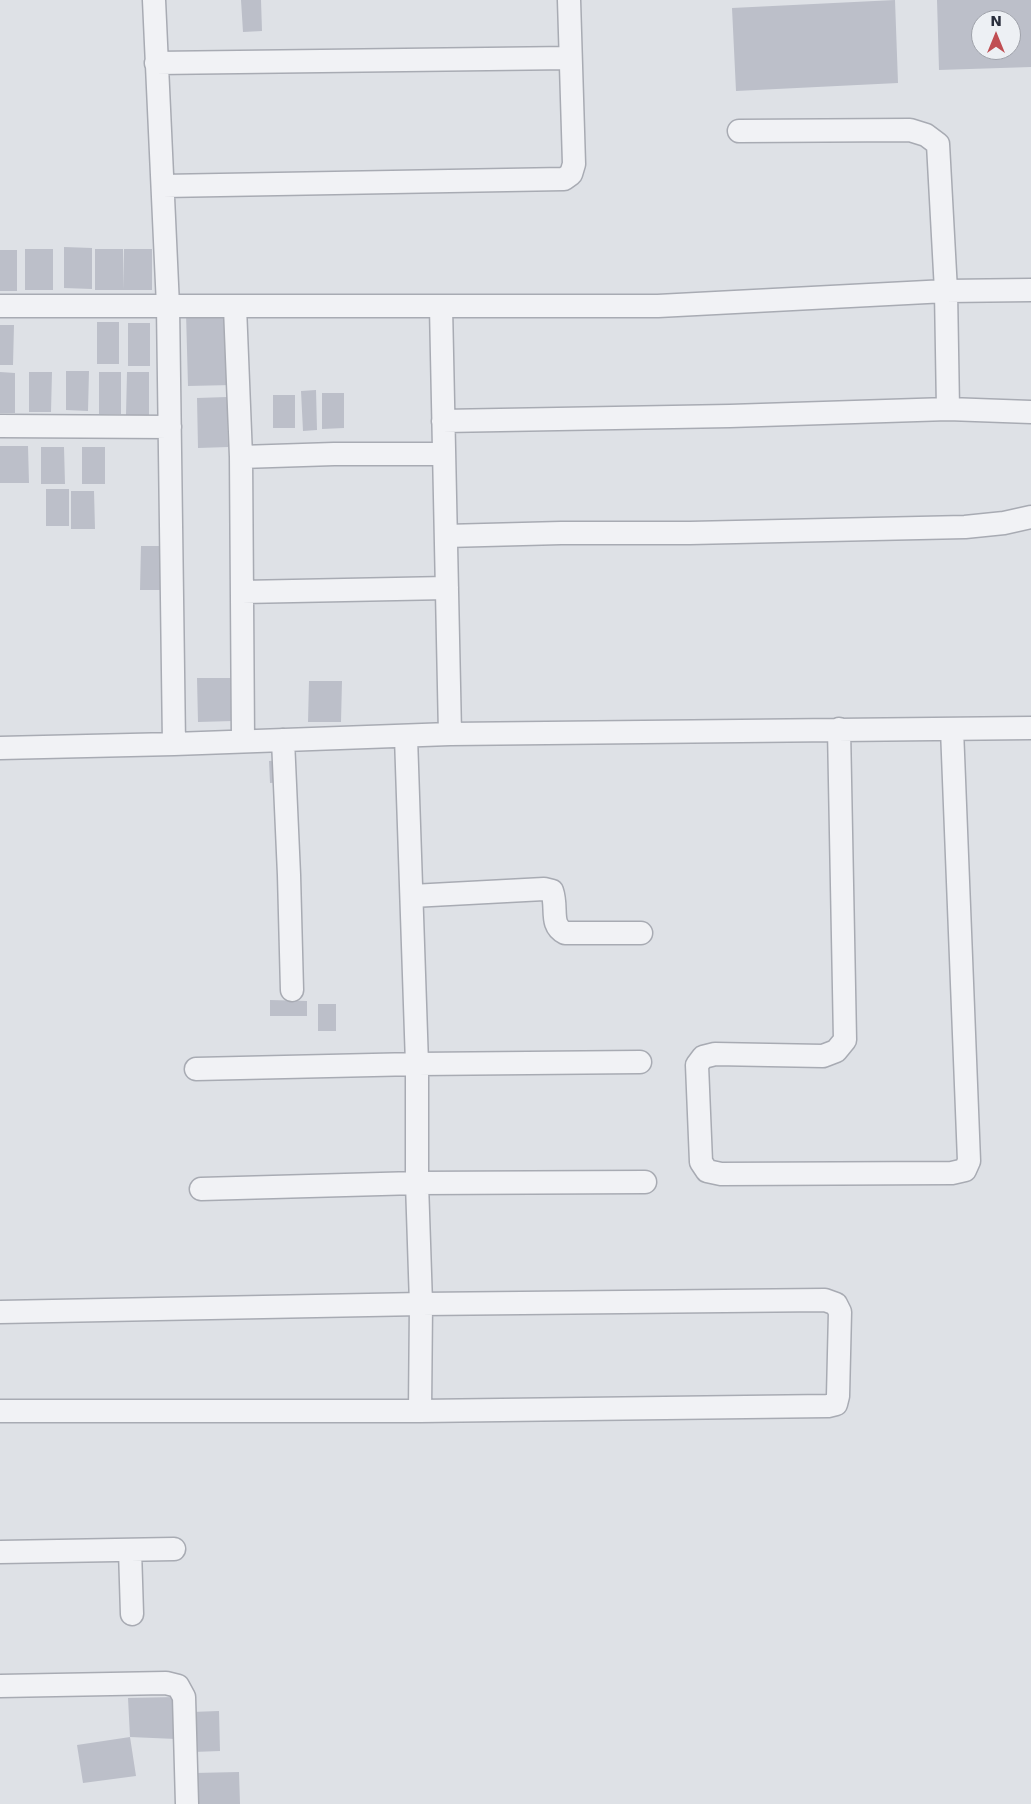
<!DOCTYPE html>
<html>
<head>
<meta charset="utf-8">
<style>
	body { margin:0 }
	#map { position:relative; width:1031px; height:1804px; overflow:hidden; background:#dee1e6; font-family:"DejaVu Sans",sans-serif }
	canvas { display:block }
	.north { position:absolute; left:971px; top:10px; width:50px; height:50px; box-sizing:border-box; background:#edf0f4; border:1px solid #9fa2aa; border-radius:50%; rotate:0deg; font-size:14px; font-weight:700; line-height:20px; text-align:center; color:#292e3c }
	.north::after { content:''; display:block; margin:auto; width:18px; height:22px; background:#c04e53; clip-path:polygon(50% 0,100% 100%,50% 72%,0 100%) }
</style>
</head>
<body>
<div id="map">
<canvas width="1031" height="1804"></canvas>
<div class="north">N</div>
</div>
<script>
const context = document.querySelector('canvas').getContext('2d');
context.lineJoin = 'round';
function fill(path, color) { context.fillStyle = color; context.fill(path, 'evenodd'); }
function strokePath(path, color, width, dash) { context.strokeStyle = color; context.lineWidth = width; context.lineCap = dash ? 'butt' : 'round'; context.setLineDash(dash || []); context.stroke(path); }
fill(new Path2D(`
	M241,0H261L262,31L243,32Z
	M895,0L898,83L736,91L732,8Z
	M937,0H1031V67L939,70ZM981,20H1011V50H981Z
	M64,247L92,248V289L64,288Z
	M25,249H53V290H25Z
	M95,249H123V290H95Z
	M124,249H152V290H123Z
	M0,250H17V291H0Z
	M231,312L232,385L188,386L186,313Z
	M97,322H119V364H97Z
	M128,323H150V366H128Z
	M0,325H14L13,365H0Z
	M66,371H89L88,411L66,410Z
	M0,372L15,373V413H0Z
	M29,372H52L51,412H29Z
	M99,372H121V414H99Z
	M127,372H149V415H126Z
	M316,390L317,430L303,431L301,391Z
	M322,393H344V428L322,429Z
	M273,395H295V428H273Z
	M227,397L228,447L198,448L197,398Z
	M0,446H28L29,483H0Z
	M41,447H64L65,484H41Z
	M82,447H105V484H82Z
	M46,489H69V526H46Z
	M71,491H94L95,529H71Z
	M141,546H164V590H140Z
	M197,678H232L233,721L198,722Z
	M309,681H342L341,722H308Z
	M282,760L283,782L270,783L269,761Z
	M270,1000L307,1001V1016H270Z
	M318,1004H336V1031H318Z
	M176,1697V1739L130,1737L128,1698Z
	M219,1711L220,1751L193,1752L191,1712Z
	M130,1737L136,1776L83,1783L77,1745Z
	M239,1772L240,1804H195L194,1773Z`), '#bcbfc9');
const minor = new Path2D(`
	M154,0L168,306L174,744
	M156,63L570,58
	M739,131L910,130L926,135L938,144L946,291L948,409
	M163,186L564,179L571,174L574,164L569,0
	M0,306H658L946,291L1031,290
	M235,307L241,457L243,741
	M441,307L450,734
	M443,421L730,416L948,409L1031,412
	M0,426L170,427
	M241,457L334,454H443
	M446,536L561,533H690L965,527L1004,523L1031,517
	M242,592L447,588
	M839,729L845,1040L836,1051L823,1056L715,1054L703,1057L697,1065L701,1162L707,1171L721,1174L952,1173L965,1170L969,1161L952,729
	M406,737L417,1064V1183L421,1304L420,1411
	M283,740L289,875L292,990
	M0,748L174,744L450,734L1031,728
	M412,896L544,889L552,891C558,908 549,925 565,933H641
	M196,1069L417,1064L640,1062
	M201,1189L417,1183L645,1182
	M0,1312L421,1304L825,1300L836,1304L840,1312L838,1396L836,1404L828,1406L420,1411H0
	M130,1550L132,1614
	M0,1552L174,1549
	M0,1686L166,1683L178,1686L184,1697L187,1804`);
strokePath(minor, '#a8abb3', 25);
strokePath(minor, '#f1f2f5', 22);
</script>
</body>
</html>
